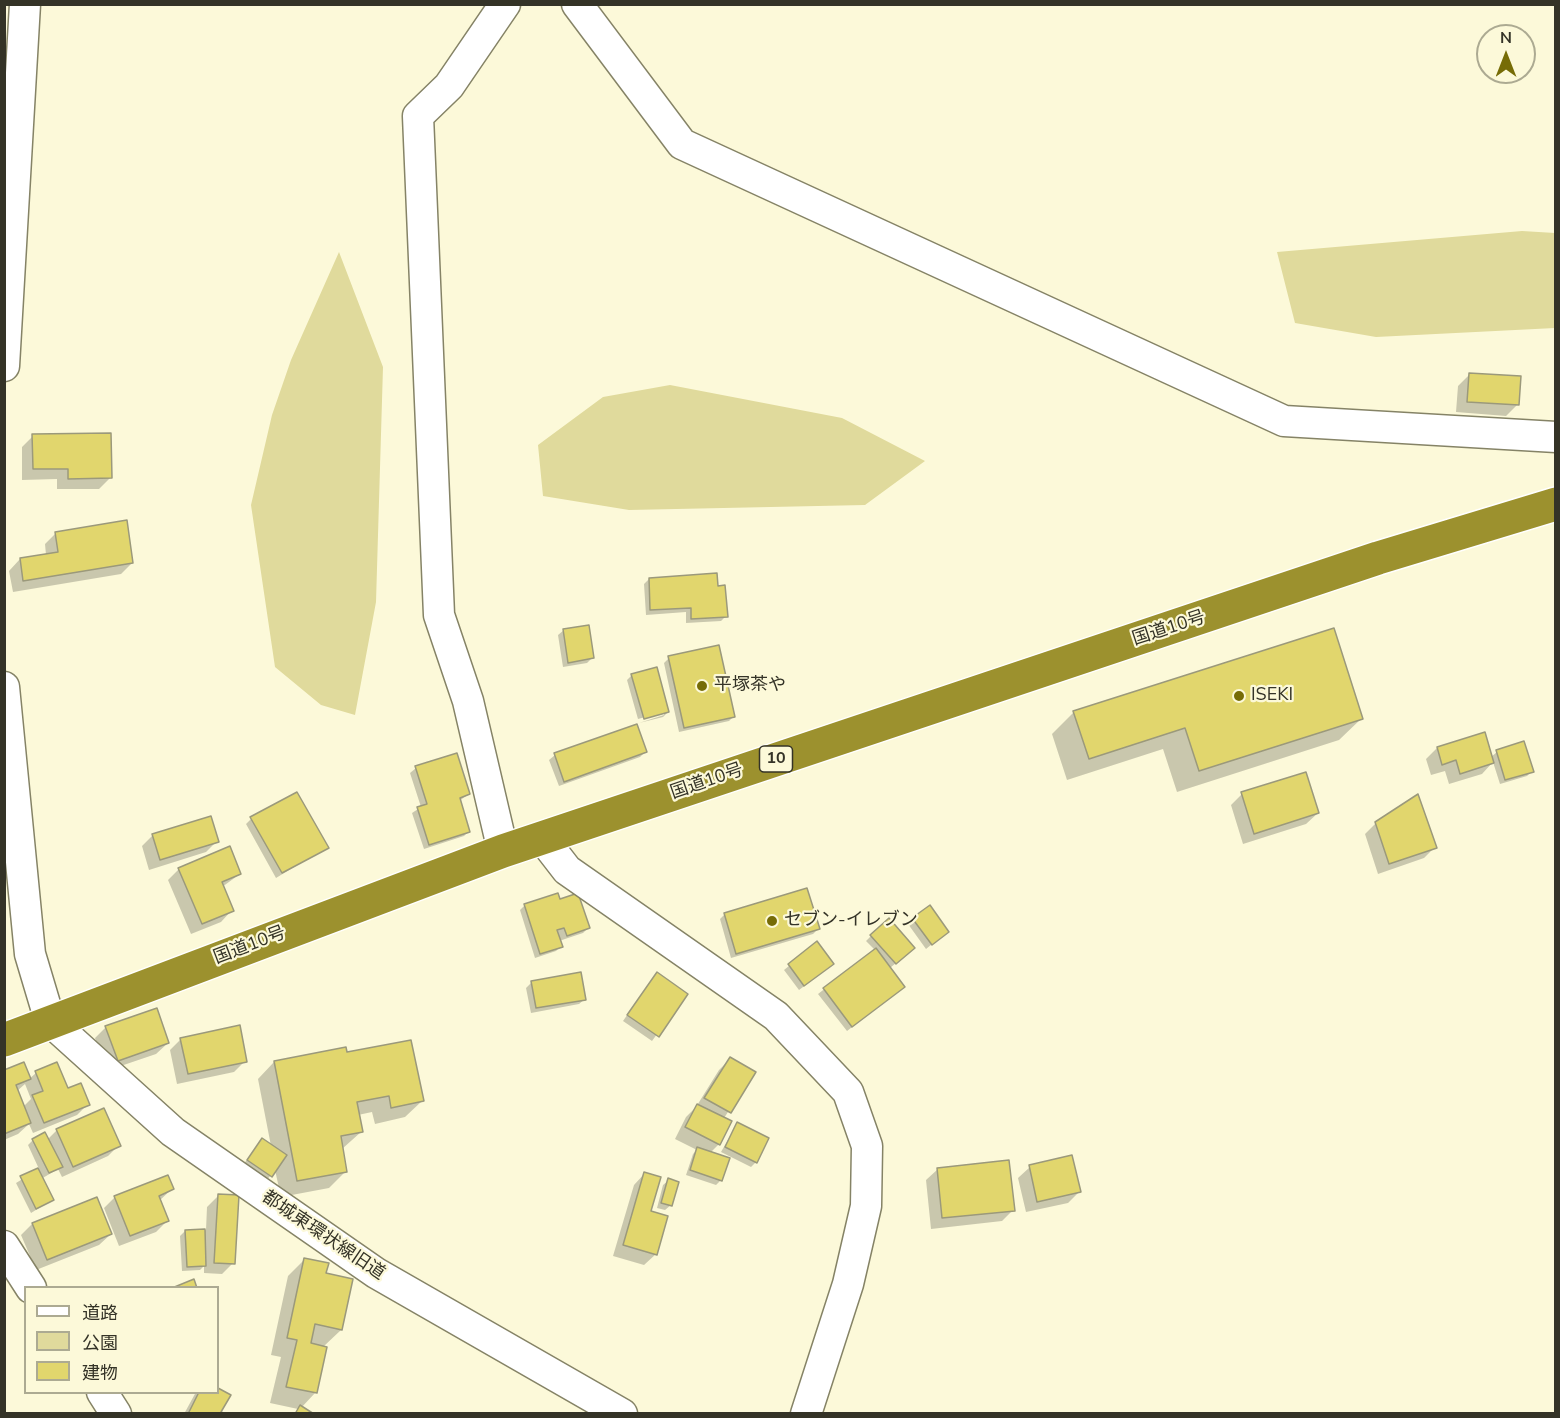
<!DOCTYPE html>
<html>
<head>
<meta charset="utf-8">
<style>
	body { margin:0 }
	#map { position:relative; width:1560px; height:1418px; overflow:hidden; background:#fcf9d9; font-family:"Nunito Sans","Noto Sans JP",sans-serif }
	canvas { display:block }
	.frame { position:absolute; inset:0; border:6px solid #343327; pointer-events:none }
	.legend { position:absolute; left:24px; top:1286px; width:195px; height:108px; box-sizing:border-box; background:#fcf9d9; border:2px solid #acaa92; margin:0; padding:8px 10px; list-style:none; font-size:18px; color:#343327 }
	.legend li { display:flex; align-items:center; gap:12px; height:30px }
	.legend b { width:30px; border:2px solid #acaa92 }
	.north { position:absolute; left:1476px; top:24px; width:60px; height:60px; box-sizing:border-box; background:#fcf9d9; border:2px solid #acaa92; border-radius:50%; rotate:0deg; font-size:16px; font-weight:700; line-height:24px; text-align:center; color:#343327 }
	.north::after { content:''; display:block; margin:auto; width:21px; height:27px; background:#766c06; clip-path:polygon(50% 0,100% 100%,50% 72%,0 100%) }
</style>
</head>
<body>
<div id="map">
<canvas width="1560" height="1418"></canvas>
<div class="frame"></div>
<ul class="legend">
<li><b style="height:8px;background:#fff"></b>道路</li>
<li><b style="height:16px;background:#e0da9c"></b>公園</li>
<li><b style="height:16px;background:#e1d66d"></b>建物</li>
</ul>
<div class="north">N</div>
</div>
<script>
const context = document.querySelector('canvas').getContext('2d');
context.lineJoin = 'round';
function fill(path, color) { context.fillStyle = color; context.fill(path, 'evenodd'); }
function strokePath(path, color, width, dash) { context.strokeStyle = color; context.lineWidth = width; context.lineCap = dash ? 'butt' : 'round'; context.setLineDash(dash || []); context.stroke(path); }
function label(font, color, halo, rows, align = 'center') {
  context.font = font + ' "Nunito Sans","Noto Sans JP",sans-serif'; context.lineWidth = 4.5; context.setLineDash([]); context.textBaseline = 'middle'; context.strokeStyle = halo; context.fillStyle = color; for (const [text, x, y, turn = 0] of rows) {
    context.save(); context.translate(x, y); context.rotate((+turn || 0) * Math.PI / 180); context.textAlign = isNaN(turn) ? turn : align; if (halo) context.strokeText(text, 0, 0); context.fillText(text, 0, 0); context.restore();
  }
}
fill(new Path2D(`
	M1522,231L1555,233V328L1376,337L1295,323L1277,252Z
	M339,252L383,367L376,602L355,715L321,705L275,667L251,505L272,415L291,360Z
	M670,385L842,418L925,461L865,505L629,510L543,496L538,445L603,397Z`), '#e0da9c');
fill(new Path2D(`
	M1469,375L1518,404L1506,416L1456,412L1458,386Z
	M33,436L110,478L99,489H57V479L22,480V447Z
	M56,533L132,563L121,574L13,592L9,571L20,559L46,555L45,544Z
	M649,579L717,587L726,616L721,621L686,623V612L646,615L644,584Z
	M564,630L592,658L587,663L563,667L558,635Z
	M669,658L734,716L729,721L679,732L664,663Z
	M632,675L668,712L663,717L639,723L664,715V712L638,719L627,680Z
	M1074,712L1362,718L1339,740L1177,792L1163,749L1067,780L1052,734Z
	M1437,748L1491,757L1497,752L1532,771L1527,776L1500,784L1493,762L1482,774L1449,784L1445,771L1431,775L1426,759Z
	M645,752L640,757L559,786L549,760L555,755Z
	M416,768L469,794L459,801L469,831L464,836L424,849L412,813L421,807L410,773Z
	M1242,794L1318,813L1306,824L1243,844L1231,805Z
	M251,819L327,847L276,878L246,824Z
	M1376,823L1435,847L1424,858L1378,874L1365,834Z
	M153,835L217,841L206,852L149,870L142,846Z
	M179,869L240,874L222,887L232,910L221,922L191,934L168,880Z
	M559,901L588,928L583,933L559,941L561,946L556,951L535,958L520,910L525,905Z
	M725,914L818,929L813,934L731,958L720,919Z
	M913,919L942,936L926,949L908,924Z
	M871,936L908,953L890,968L898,992L847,1031L818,994L875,950L866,941Z
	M817,943L827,969L799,990L784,970Z
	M652,979L686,994L652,1041L623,1021Z
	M532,982L585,999L579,1004L531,1013L526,988Z
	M106,1027L168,1043L156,1054L106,1071L95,1038Z
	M181,1039L245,1061L234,1072L177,1084L170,1050Z
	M346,1054L422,1101L405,1117L375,1124L372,1112L358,1115L361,1132L342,1149L346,1171L329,1188L281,1197L275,1170L266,1181L243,1165L257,1146H271L258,1079L274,1062Z
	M730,1059L754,1073L724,1118L719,1144L710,1153L721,1180L716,1185L686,1175L693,1154L697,1150L675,1139L686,1117L696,1107L719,1070Z
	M4,1072L29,1079L36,1073L88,1104L77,1115L33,1133L29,1124L18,1134L4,1140ZM25,1084L31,1099L23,1107L17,1091Z
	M737,1124L756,1162L751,1167L721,1152Z
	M57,1130L119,1145L108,1156L62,1177L58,1169L41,1179L52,1200L31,1213L16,1183L39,1169L28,1145L33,1140L48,1139Z
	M1030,1167L1079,1192L1068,1203L1026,1212L1018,1178Z
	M938,1169L1013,1210L1002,1221L931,1229L926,1180Z
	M645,1173L656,1254L644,1265L613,1256L634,1185Z
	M669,1180L671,1205L665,1210L657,1208L663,1185Z
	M172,1189L159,1201L167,1221L156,1232L119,1246L104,1208L115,1197Z
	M218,1196L233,1263L222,1274L204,1273V1266L200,1270L182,1271L180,1236L185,1231L206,1230L207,1207Z
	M32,1224L111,1234L99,1245L36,1270L21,1235Z
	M305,1259L324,1274L341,1330L323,1347L315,1393L301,1408L311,1414H295L298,1409L270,1403L281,1357L271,1355L288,1276Z
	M218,1390L228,1395L219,1412L222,1414H184L196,1392H218Z`), '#0003');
const building = new Path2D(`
	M1469,373L1521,376L1519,405L1467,402Z
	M111,433L112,478L68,479V469H33L32,434Z
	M127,520L133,563L23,581L20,558L58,552L55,532Z
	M717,573L718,586L725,585L728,617L691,619V608L650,610L649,578Z
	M589,625L594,658L568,663L563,629Z
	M1334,628L1363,719L1199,771L1185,728L1089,759L1073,711Z
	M719,645L735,717L684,728L668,656Z
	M657,667L669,712L644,719L631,674Z
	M637,724L647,752L564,782L554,753Z
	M1485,732L1494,763L1460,774L1456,760L1442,765L1437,747Z
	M1524,741L1534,772L1505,780L1496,750Z
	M457,753L470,794L460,798L470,832L429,845L417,807L427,804L415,766Z
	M1306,772L1319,813L1254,834L1241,792Z
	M297,792L329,848L282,873L250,817Z
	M1418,794L1437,848L1389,864L1375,822Z
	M211,816L219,842L160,860L152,834Z
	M230,846L241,874L222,882L234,911L202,924L178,868Z
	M807,888L820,929L736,954L724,913Z
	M558,893L560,899L578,893L590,928L567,936L564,928L557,930L563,947L540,954L524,904Z
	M930,905L949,932L932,945L912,918Z
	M889,918L915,948L896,964L870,935Z
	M817,941L834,964L804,986L788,964Z
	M876,948L905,987L852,1027L823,988Z
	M581,972L586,1000L536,1008L531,981Z
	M657,972L688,994L659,1037L627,1015Z
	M157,1008L169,1043L118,1061L105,1026Z
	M240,1025L247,1062L188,1074L180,1038Z
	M411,1040L424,1101L391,1108L389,1096L357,1102L363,1132L341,1136L347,1172L297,1181L274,1061L346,1047L347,1052Z
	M730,1057L756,1072L731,1113L704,1098Z
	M24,1062L31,1079L16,1085L31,1123L4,1134V1070Z
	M57,1062L68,1088L81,1083L90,1105L44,1123L32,1095L43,1091L35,1071Z
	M697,1104L732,1121L720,1145L685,1127Z
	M104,1108L121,1146L73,1167L56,1129Z
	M737,1122L769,1138L757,1163L725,1147Z
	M45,1132L63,1167L49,1173L32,1139Z
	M262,1138L287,1155L272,1177L247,1160Z
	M697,1147L730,1158L722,1181L690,1170Z
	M1072,1155L1081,1192L1037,1202L1029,1165Z
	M1009,1160L1015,1211L942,1218L937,1168Z
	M38,1168L54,1200L36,1209L20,1176Z
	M644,1172L661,1177L651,1211L668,1216L657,1255L623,1245Z
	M168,1175L174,1189L159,1196L169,1221L130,1236L114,1196Z
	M668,1178L679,1182L672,1206L661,1203Z
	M218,1194L239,1195L235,1264L214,1263Z
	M97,1197L112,1234L47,1260L32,1223Z
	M205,1229L206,1266L187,1267L185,1230Z
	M304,1258L329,1263L326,1273L353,1279L342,1330L315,1324L311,1343L327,1347L317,1393L286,1387L297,1340L287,1338Z
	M194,1279L197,1288H172Z
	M218,1388L231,1395L221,1412L225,1414H188L199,1392H218Z
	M300,1405L314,1414H295Z`);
fill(building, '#e1d66d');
strokePath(building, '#9b997b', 1.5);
const minor = new Path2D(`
	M577,4L682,144L1284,421L1556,437
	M4,366L25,4
	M4,687L30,954L50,1021L173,1132L376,1273L622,1414
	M543,839L567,870L776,1016L848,1092L867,1146L866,1206L848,1284L806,1414
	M503,851L468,701L439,615L418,116L449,86L505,4
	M4,1246L31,1288
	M102,1392L116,1414`);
const highway = new Path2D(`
	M4,1040L503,851L1378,558L1556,504`);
strokePath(minor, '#858366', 33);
strokePath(highway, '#fff', 36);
strokePath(minor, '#fff', 30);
strokePath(highway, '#9c912e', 33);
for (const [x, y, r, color] of [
	[702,686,6,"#766c06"],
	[1239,696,6,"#766c06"],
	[772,921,6,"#766c06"]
]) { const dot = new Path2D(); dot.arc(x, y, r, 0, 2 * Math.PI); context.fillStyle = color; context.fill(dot); strokePath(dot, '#fcf9d9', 2); }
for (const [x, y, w] of [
	[776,759,33]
]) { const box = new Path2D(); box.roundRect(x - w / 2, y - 13, w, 26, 4.5); context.fillStyle = '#fcf9d9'; context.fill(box); strokePath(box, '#343327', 1.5); }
label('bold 16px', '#343327', null, [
	["10",776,759]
]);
label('18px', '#343327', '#fcf9d9', [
	["国道10号",1169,629,-18],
	["国道10号",707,782,-19],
	["国道10号",250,946,-21],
	["都城東環状線旧道",323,1236,34]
]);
label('18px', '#343327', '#fcf9d9', [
	["平塚茶や",714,686],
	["ISEKI",1251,696],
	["セブン-イレブン",784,921]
], 'left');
</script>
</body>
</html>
